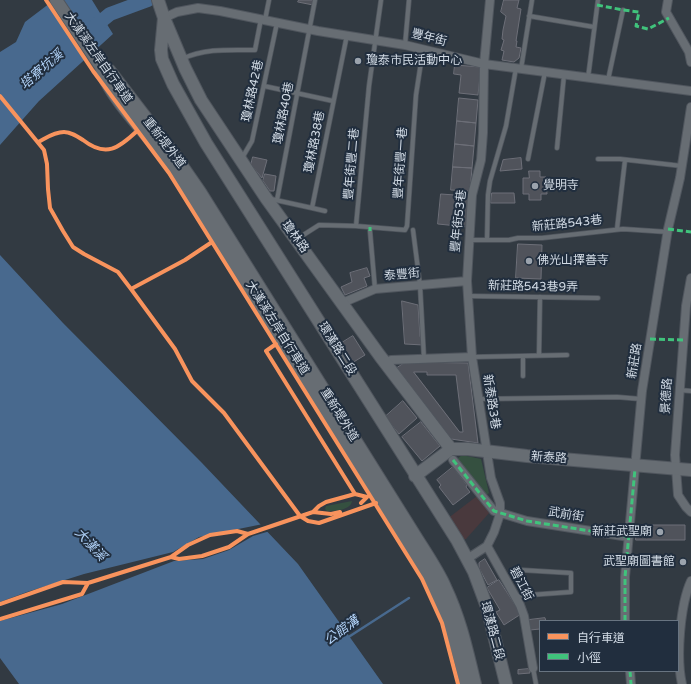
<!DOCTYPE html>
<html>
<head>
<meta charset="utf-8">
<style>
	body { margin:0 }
	#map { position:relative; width:691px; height:684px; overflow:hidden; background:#323a42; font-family:"Varela Round","Noto Sans TC",sans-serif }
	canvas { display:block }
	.legend { position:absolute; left:539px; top:620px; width:140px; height:52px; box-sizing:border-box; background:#212e3e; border:1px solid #687481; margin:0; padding:5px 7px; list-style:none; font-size:12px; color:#d3dce6 }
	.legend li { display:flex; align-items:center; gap:8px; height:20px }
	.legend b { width:20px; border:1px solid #687481 }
</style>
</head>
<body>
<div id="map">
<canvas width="691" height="684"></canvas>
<ul class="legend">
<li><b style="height:5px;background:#f8935d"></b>自行車道</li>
<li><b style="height:5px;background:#40c37c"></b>小徑</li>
</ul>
</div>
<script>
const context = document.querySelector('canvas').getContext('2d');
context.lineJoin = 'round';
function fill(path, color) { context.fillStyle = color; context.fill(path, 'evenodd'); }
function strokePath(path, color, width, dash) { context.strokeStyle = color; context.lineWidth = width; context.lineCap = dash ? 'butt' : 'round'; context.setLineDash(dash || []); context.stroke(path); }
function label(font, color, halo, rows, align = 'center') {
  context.font = font + ' "Varela Round","Noto Sans TC",sans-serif'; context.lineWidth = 4; context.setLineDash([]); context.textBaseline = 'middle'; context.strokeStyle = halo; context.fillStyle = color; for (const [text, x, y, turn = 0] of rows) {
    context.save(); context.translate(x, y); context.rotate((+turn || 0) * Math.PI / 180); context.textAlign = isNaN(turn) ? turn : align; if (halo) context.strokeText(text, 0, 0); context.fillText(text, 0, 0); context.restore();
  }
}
fill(new Path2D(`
	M477,496L490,512L466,539L461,540L447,519Z`), '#49393d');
fill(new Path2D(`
	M462,455L481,459L489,493L484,497L457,459Z
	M352,501C351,510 336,511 327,511L325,509L326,506Z`), '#355040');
fill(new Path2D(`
	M54,0H92L113,34L39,101L0,145V52L16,42L25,22Z
	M0,255L63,323L202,463L298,564L383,684H19L0,658Z`), '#48698e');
fill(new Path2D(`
	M263,524L270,531L253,536L229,550L203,559L174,561L62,604L0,621V602L27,592L84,574L173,552L199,537Z`), '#323a42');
strokePath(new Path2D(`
	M347,638L409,598`), '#48698e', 2.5);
strokePath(new Path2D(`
	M89,31L110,14L148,0`), '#48698e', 14);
const building = new Path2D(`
	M299,0H314L313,5L298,2Z
	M504,0H519L517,8L521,9L516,41H517L516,47L521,48L519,58L514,62L502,60L504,51L501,50L504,40L502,39L503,30L506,16L501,12Z
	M455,65L481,67L478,95L459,93L461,75L454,74Z
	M459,98L478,100L476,123L457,121Z
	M457,121L476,123L474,146L455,144Z
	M455,144L474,146L472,168L453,167Z
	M253,157L267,160L262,178L251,165Z
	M521,158L522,169L500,171L503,160Z
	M453,167L472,168L470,191L451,190Z
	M529,171H540V177H546L547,194H541V200H529V194H523V178H529Z
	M265,174L276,176L274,191H270L263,181Z
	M492,193H514L515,203H491Z
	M441,194L469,196L467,227L438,224Z
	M518,244L542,245L541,279L516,278Z
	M367,268L370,276L364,278L367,286L345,295L341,287L352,282L350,273Z
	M402,301L418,305L420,336L423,345L405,344Z
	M353,336L365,355L352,363L340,344Z
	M406,362L468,363L478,443L451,439L397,368ZM414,372H427V375H456L463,432H460Z
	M403,401L417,418L399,434L385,417Z
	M421,422L440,446L422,461L402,437Z
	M453,467L467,485L466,487L470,492L453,505L439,487L441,485L437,480Z
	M636,525H685V540H636Z
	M485,559L497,580L488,585L479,568V563Z
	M499,580L521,614L504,625L496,612L500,610L487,588Z
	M545,618L546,621H540V629L530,630L529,620Z
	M529,669L530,673L518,674V670Z`);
fill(building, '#50535b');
strokePath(building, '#6d6f78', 1);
const lane = new Path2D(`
	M529,16L594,27
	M265,20L269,0
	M405,45L409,0
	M182,59C205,48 230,50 255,50L261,19
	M521,69L532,0
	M588,78L598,0
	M608,80L623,10
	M264,86L333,101
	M557,148L564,75
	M242,158L252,141L277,23
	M528,159L545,72
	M598,159H620L682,166
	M271,199L312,208L347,35
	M277,200L315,0
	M312,208L325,211
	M356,226L405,230L407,226L416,95L423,49
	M617,229L625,160
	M413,230L420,285L424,359
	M370,231L375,289
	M297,239L319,225L356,226L369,86L381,0
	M468,240H509L518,238H542L623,229L668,232
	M487,240L488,195L490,181L506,126L516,68
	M468,296L598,298
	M539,355L540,297
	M472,357L567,355
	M523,376V356
	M679,390L691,391
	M479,399L617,397L641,399
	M515,596L571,592V573L521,570L522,595
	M533,668L536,684`);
const street = new Path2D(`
	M668,0L666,12L689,52L691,62
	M164,18L177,12L198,8L220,11L318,31L405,45L484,64L691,91
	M691,278L686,306L675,455L678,495L686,507L691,512
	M342,303L375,289L467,281
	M385,364L391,360L472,357
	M453,460L494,511L527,521L629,537
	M487,546L520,605L524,616L533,668
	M467,559L487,546L494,532L500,514V503L491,478L472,357L467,281L472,195L481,160L483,133L484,64L490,0
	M625,621V577L642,391L668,229L680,178L691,107
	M630,671L631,684
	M682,684C676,658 680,605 691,581`);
const secondary = new Path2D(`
	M56,0L101,67C105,93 153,141 171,164C177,173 182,182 188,190L426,571C446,607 457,644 466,684
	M158,0L164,18L185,68L201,100L266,198L380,356L451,449
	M164,18L161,50L162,59L173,84L206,143L457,540L474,572L487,607L506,684
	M101,67L109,70L173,153L200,192L417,539C427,555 438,571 445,587C460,618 467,651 475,684
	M415,476L451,449H468L527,456L691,470`);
strokePath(lane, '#50565e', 5.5);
strokePath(street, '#50565e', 10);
strokePath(secondary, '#50565e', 14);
strokePath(lane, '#676d73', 4);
strokePath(street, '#676d73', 8);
strokePath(secondary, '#676d73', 12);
strokePath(new Path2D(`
	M597,5L623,10L639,12L636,26L648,29L669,18
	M370,227V231
	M668,229L691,232
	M650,339L683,340
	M453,460L494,511L527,521L629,537
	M625,621V577L635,469
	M630,671L631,684`), '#40c37c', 3, [6, 3]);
strokePath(new Path2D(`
	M46,0L93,71L169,173L422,579L442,623L458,684
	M0,96L44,150L47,164L48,189L50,208L63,231L73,247L84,254L118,272L131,289L185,260L212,242
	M38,142C46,138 54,132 64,132C71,132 77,136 83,140C106,158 119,148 137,131
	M131,289L175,349L192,381L224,413L300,516L308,521L319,523L376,503
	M276,344L266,351L355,494
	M313,512L319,506L326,502L355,494L367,497L361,503
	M171,557L179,559L202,556L229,547L248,534L313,512L331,514L340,512
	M0,604L63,582L88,583L171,557L188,545L210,535L237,531L248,534
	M0,619L82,594L88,583`), '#f8935d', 4);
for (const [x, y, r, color] of [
	[358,61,4,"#9ba3ad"],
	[535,186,4,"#9ba3ad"],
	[529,261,4,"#9ba3ad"],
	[660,532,4,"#9ba3ad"],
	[683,562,4,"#9ba3ad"]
]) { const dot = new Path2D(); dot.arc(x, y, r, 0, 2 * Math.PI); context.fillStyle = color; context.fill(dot); strokePath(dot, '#212e3e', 1.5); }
label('12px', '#d3dce6', '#212e3e', [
	["豐年街",429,38,14],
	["大漢溪左岸自行車道",98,58,55],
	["瓊林路42巷",253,91,-78],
	["瓊林路40巷",284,113,-79],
	["瓊林路38巷",315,142,-79],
	["重新堤外道",164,143,52],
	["豐年街豐一巷",401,163,-86],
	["豐年街豐二巷",352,164,-85],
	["豐年街53巷",459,221,-84],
	["新莊路543巷",567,224,-6],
	["瓊林路",295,237,54],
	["泰豐街",402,275,-5],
	["新莊路543巷9弄",533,287,1],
	["大漢溪左岸自行車道",277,328,58],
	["環漢路二段",337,349,58],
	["新莊路",635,361,-81],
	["景德路",667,396,-86],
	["新泰路3巷",491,402,81],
	["重新堤外道",339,415,58],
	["新泰路",549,458,4],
	["武前街",566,515,9],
	["碧江街",521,584,62],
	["環漢路二段",492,631,75]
]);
label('12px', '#d3dce6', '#212e3e', [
	["瓊泰市民活動中心",366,61],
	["覺明寺",543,186],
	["佛光山擇善寺",537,261],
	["新莊武聖廟",652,532,"right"],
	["武聖廟圖書館",675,562,"right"]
], 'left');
label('italic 13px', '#b2d3f9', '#212e3e', [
	["塔寮坑溪",42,70,-41],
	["大漢溪",90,545,47],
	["公館溝",342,631,-36]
]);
</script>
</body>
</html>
